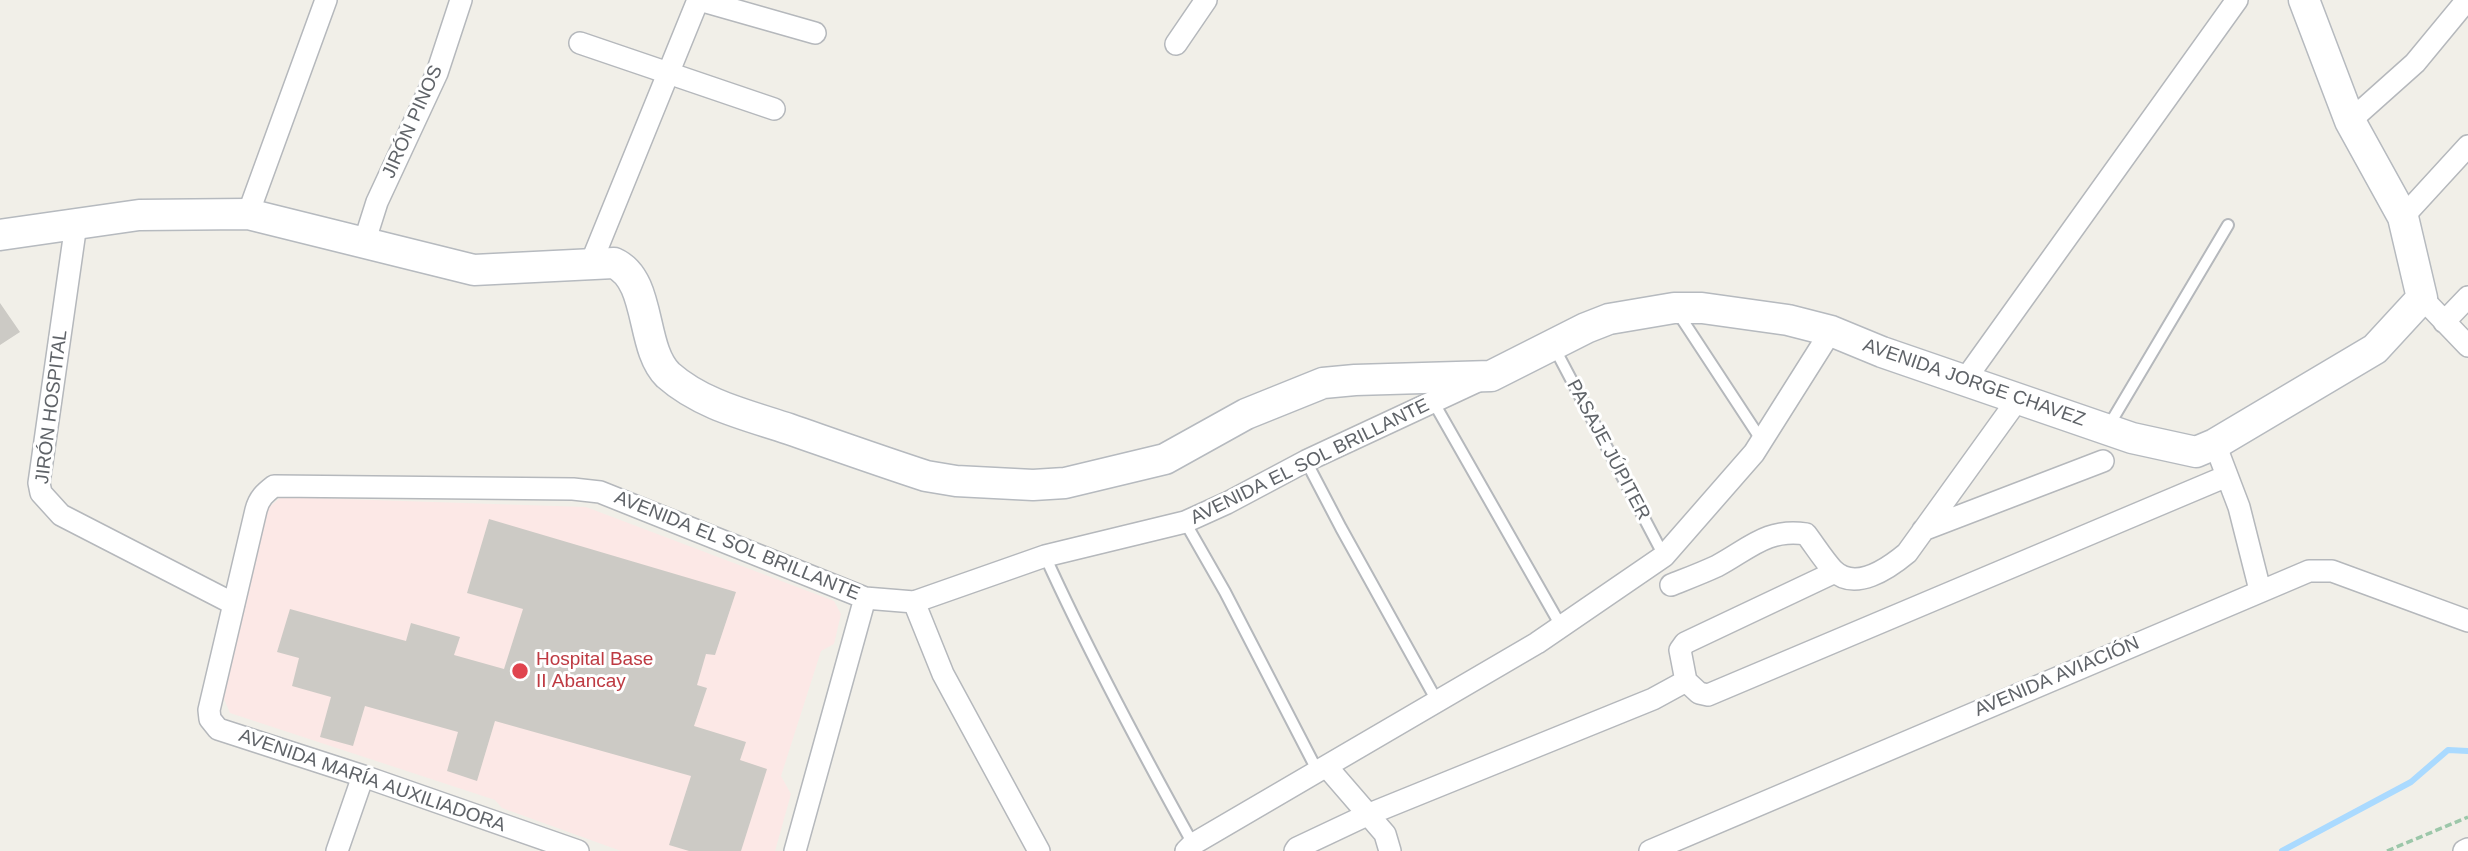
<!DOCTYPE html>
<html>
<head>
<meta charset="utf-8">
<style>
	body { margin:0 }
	canvas { display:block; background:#f1efe8 }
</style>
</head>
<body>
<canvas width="2468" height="851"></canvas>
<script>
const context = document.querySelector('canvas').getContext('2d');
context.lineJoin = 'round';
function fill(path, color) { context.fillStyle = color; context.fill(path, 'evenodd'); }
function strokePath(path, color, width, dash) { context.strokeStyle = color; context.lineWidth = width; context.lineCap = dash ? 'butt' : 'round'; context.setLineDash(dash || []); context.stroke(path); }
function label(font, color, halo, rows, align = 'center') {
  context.font = font + ' Helvetica,sans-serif'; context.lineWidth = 6; context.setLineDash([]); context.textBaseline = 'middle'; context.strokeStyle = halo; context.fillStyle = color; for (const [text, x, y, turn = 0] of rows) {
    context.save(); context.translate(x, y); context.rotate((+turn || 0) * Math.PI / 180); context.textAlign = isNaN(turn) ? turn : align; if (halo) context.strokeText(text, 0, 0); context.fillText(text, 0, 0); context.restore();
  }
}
fill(new Path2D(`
	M281,497L586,507L834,601L841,614L834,644L821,651L781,776L791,794L775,851H621L502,808L495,800L230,713L221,692L266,510Z`), '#fce8e6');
strokePath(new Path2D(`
	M2282,851L2411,782L2448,750L2468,751`), '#aadaff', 6);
fill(new Path2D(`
	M0,303L20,332L0,345Z
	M489,519L736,592L715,655L706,654L697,685L707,688L694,726L746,742L740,760L767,769L741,851H689L669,845L691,776L495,721L477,781L447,771L458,732L365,706L353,746L320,737L331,697L292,686L299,658L277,652L290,609L406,641L411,623L460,637L454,655L504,669L523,609L467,593Z`), '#cccac5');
const lane = new Path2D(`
	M1678,313L1762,441
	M1554,347L1664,556
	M1434,403L1561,626
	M2108,427L2228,225
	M1306,461L1341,528L1437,701
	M1185,522L1225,592L1318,772
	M1045,556C1090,655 1141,750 1193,844`);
const street = new Path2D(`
	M699,0L815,33
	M580,43L774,109
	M1176,44L1206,0
	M2350,121L2415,63L2467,0
	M248,214L326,0
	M2403,217L2468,146
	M76,224L39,483L41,493L61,515L234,604
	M364,243L377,202L437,73L461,0
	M591,263L698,0
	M2422,298L2468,346
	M2444,322L2468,297
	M1964,381L2237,0
	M2215,444L2239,507L2260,590
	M1923,530L2103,461
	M1671,585C1686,579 1702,573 1717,566C1749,549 1767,528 1806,534C1815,546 1823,559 1833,570C1855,592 1889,568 1907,553L2018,399
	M914,602L943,674L1039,851
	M1686,681L1699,693L1708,695L2227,476
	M1327,767L1385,834L1390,851
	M337,851L363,776
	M578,851L363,776L218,729L210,719L209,710L256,510C259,498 265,493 274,486L573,489L600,492L865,598L914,602L1045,556L1185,522L1227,503L1306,461L1482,379
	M795,851L865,598
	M1186,851L1193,844L1537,643L1664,556L1754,453L1831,331
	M1295,851L1297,848L1367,815L1653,699L1686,681L1680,650L1685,643L1835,572
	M1650,851L2309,571H2332L2468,621
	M2464,851L2468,849`);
const secondary = new Path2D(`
	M0,235L139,215L248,214L474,270L614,263C652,280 640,348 668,375C702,405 747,415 789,429C835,445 880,461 926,476L956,481L1033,485L1065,483L1165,459L1246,414L1323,383L1355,380L1491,376L1586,328L1609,319L1674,308H1702L1788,320L1831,331L1882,352L2132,438L2196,452L2215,444L2375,349L2422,298L2403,217L2350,121L2304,0`);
strokePath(lane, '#b5b8bc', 14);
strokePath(street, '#b5b8bc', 24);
strokePath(secondary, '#b6babf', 33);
strokePath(new Path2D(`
	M2387,851L2468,817`), '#9cc7a9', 3.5, [7, 3.5]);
strokePath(lane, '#fff', 10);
strokePath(street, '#fff', 21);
strokePath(secondary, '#fff', 30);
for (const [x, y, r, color] of [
	[520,671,9,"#e0444e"]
]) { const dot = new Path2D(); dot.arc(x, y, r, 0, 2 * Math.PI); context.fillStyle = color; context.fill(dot); strokePath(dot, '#fff', 2.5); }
label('19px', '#5f6368', '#fff', [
	["JIRÓN PINOS",413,122,-66],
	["AVENIDA JORGE CHAVEZ",1974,383,19],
	["JIRÓN HOSPITAL",52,407,-83],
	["PASAJE JÚPITER",1608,450,62],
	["AVENIDA EL SOL BRILLANTE",1310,462,-26],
	["AVENIDA EL SOL BRILLANTE",737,546,22],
	["AVENIDA AVIACIÓN",2057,677,-23],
	["AVENIDA MARÍA AUXILIADORA",372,781,19]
]);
label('19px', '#be3a42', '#fff', [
	["Hospital Base",536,660],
	["II Abancay",536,682]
], 'left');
</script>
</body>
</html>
